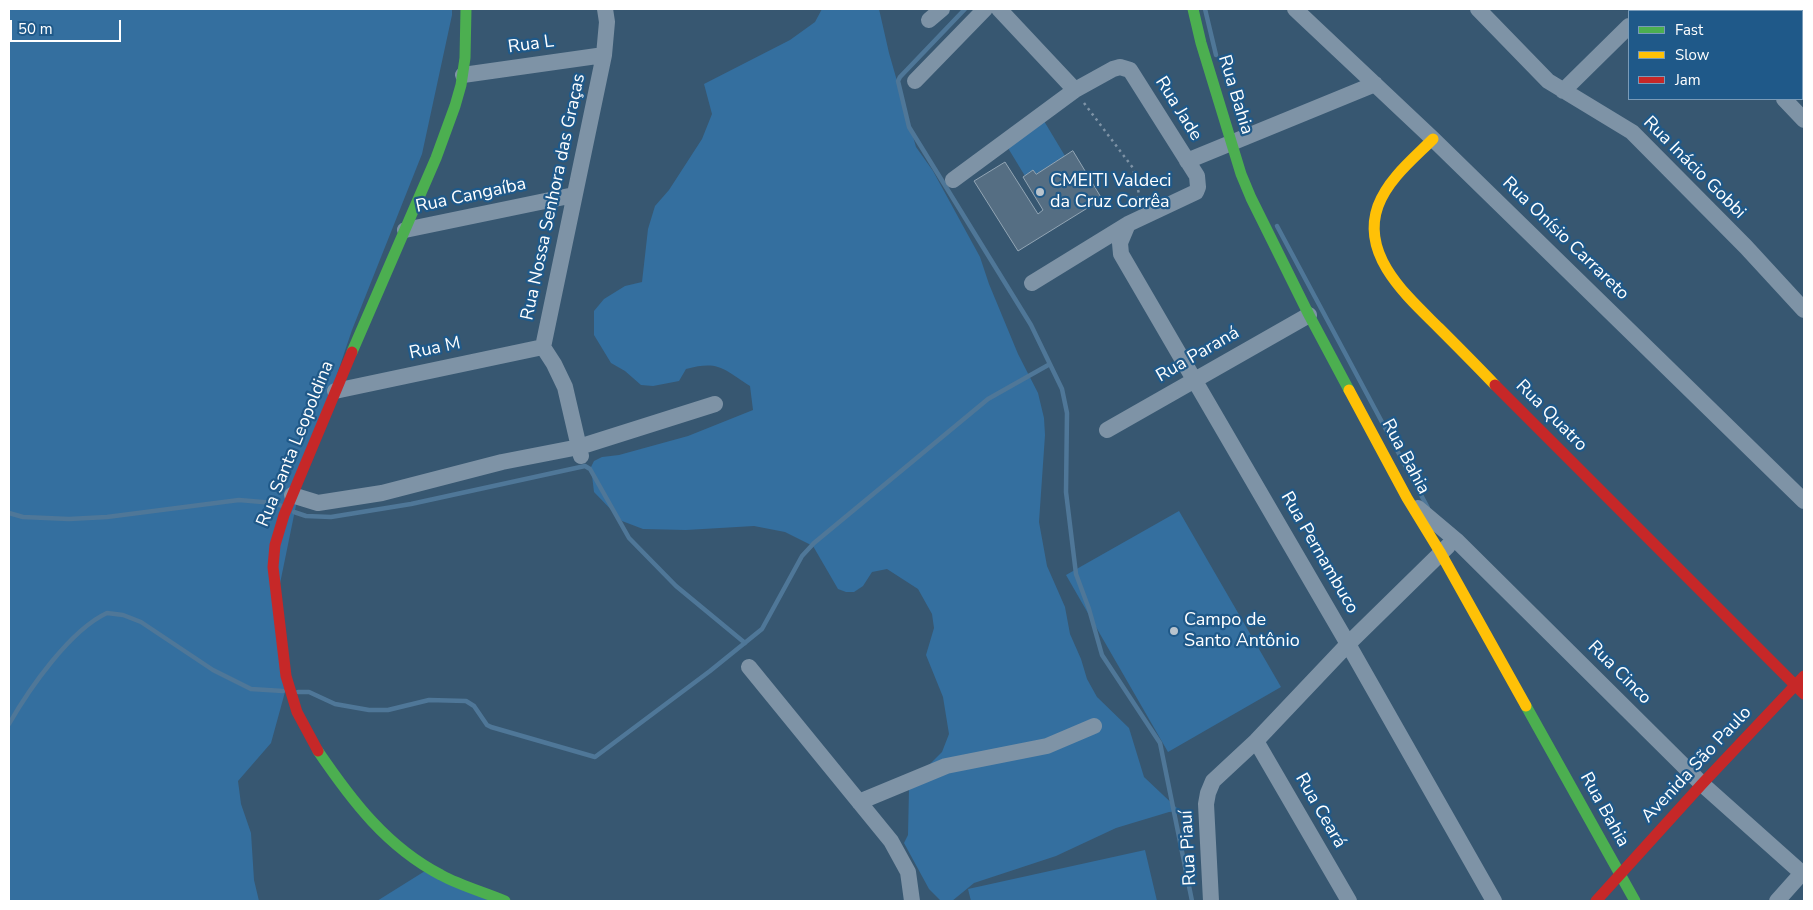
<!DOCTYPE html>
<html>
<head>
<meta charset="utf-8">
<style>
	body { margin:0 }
	#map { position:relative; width:1813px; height:910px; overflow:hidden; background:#375771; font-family:"Nunito Sans",sans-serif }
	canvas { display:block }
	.frame { position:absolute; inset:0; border:10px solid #fff; pointer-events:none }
	.legend { position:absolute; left:1628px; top:10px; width:175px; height:90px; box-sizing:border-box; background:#1f5989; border:1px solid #799bb8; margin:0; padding:6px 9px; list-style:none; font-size:15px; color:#fff }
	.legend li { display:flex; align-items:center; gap:10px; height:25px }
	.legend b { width:25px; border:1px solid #799bb8 }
	.scale { position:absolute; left:10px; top:20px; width:111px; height:22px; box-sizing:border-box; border:2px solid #fff; border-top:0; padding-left:6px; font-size:15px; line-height:18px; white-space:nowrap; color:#fff; -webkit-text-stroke:4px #1f5989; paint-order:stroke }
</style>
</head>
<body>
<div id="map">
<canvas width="1813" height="910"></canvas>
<div class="frame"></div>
<ul class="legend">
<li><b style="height:6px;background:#4caf50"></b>Fast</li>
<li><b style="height:6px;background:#ffc107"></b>Slow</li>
<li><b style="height:6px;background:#c62828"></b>Jam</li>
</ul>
<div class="scale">50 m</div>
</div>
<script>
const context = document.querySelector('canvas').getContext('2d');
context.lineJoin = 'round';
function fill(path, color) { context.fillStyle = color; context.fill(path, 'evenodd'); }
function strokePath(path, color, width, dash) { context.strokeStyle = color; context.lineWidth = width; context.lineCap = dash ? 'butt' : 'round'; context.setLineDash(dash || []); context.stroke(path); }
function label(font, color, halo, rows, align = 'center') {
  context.font = font + ' "Nunito Sans",sans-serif'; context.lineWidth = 4.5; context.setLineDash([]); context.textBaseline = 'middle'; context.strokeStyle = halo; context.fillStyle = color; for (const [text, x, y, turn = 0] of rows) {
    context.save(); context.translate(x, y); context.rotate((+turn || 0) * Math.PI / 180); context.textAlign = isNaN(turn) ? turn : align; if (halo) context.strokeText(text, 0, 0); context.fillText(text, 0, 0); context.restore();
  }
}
fill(new Path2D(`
	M9,9H452V15L422,154L352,330L301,481L275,608L285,692L271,743L238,781L241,804L251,833L254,880L259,901H9Z
	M822,9H879L889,53L916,147L933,171L980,257L989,284L1018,354L1038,393L1044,418L1045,435L1039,522L1047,566L1065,607L1070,634L1081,659L1087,679L1097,697L1129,728L1144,777L1180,811L1169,812L1116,828L1056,856L974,883L952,901H941L929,889L904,843L908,835L909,789L918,776L942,752L949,734L943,697L926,655L934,628L932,614L918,589L887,569L872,572L863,586L854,592H846L838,589L813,546L785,532L754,526L686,530L643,529L622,521L594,492L591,467L594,461L602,457L619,455L688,436L753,410L750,386C723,369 719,360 686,369L679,381L653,386L641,385L625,371L611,363L594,335V311L604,299L625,286L642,282L648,229L655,206L669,190L702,139L712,114L704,84L790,40L815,22Z
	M1044,121L1065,156L1036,174L1033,170L1025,176L1008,148Z
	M1179,511L1281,687L1168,752L1066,575Z
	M1145,850L1157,901H971L968,889Z
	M425,871L492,901H377Z`), '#346f9f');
strokePath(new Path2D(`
	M965,9L900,77L898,81L909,127L1031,325L1062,389L1067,413L1066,492L1076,574L1089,609L1102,655L1160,743L1192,901
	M1205,9L1216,55
	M1277,226L1428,508
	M294,512L306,516L331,517L411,504L585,466L590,469L629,538L676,586L745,643
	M9,513L23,517L69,519L107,517L239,500L274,503L282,506
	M298,692H309L335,704L369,710H388L429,700L466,701L474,706L487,725L491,727L595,757L710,671L762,629L802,556L814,543L988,399L1050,364
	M9,724C29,689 70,630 107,613L123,615L141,622L213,670L251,689L283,691`), '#4f7798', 4.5);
const building = new Path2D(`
	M1073,151L1102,199L1018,251L974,181L1005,162L1038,214L1043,210L1023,177L1033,170L1036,174Z`);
fill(building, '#556e83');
strokePath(building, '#92a5b4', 1);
strokePath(new Path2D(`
	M1084,103L1133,168L1139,194L1136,203`), '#7e93a6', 2.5, [2.5, 4]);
strokePath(new Path2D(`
	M999,9L1075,90
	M1295,9L1433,139L1804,501
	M1478,9L1548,81L1632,132L1746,247L1804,310
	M1698,9L1701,11
	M1644,11L1646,9
	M929,20L942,9
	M463,75L604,55
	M915,81L985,9
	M1563,91L1629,26
	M1784,99L1804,120
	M1187,161L1375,84
	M953,180L1075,90L1113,69L1120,67L1130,70L1197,176L1198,187L1196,192L1128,224L1032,283
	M1128,224L1120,243L1121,254L1348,644L1494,901
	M405,230L574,195
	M543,347L604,55L607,22L605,9
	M543,347L554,364L565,387L581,456
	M335,391L543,347
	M1107,430L1309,315
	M292,495L318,503L382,493L502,462L579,447L715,404
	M1418,508L1456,540L1702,784L1804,875
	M749,667L891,841L908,872L912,901
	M1256,741L1349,901
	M859,802L946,766L1047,746L1094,726
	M1211,901L1206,804L1208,793L1213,781L1256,741L1348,644L1448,546
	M1777,901L1802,873`), '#7e93a6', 16);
strokePath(new Path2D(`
	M1193,9L1201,43L1241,174L1251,198L1309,315L1349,390
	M352,352L436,158L455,106L461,85L465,58L466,9
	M1526,706L1635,901
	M318,751C352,801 387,847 441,875C461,886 484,892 505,901`), '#4caf50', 11);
strokePath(new Path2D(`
	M1433,139C1413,159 1388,179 1378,206C1360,256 1408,297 1439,328C1458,347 1477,366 1495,385
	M1349,390L1407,498L1440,552L1526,706`), '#ffc107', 11);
strokePath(new Path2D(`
	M1495,385L1804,694
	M318,751L297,712L286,676L273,567L275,545L284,515L352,352
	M1596,901L1702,784L1804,676`), '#c62828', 11);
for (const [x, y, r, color] of [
	[1040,192,5,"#b9c4cd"],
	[1174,631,5,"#b9c4cd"]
]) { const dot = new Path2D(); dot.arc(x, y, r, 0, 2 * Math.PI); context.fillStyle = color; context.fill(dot); strokePath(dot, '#1f5989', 2); }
label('18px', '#fff', '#1f5989', [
	["Rua L",531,45,-8],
	["Rua Bahia",1235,95,73],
	["Rua Jade",1178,109,58],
	["Rua Inácio Gobbi",1694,168,45],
	["Rua Cangaíba",471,196,-12],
	["Rua Nossa Senhora das Graças",554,197,-78],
	["Rua Onísio Carrareto",1565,239,44],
	["Rua M",435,349,-12],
	["Rua Paraná",1198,355,-30],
	["Rua Quatro",1551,416,45],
	["Rua Santa Leopoldina",296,444,-68],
	["Rua Bahia",1405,457,62],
	["Rua Pernambuco",1319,553,60],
	["Rua Cinco",1619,673,45],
	["Avenida São Paulo",1697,765,-47],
	["Rua Bahia",1604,810,61],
	["Rua Ceará",1320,811,60],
	["Rua Piauí",1189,848,-93]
]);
label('18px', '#fff', '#1f5989', [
	["CMEITI Valdeci",1050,182],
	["da Cruz Corrêa",1050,203],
	["Campo de",1184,621],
	["Santo Antônio",1184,642]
], 'left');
</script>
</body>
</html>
